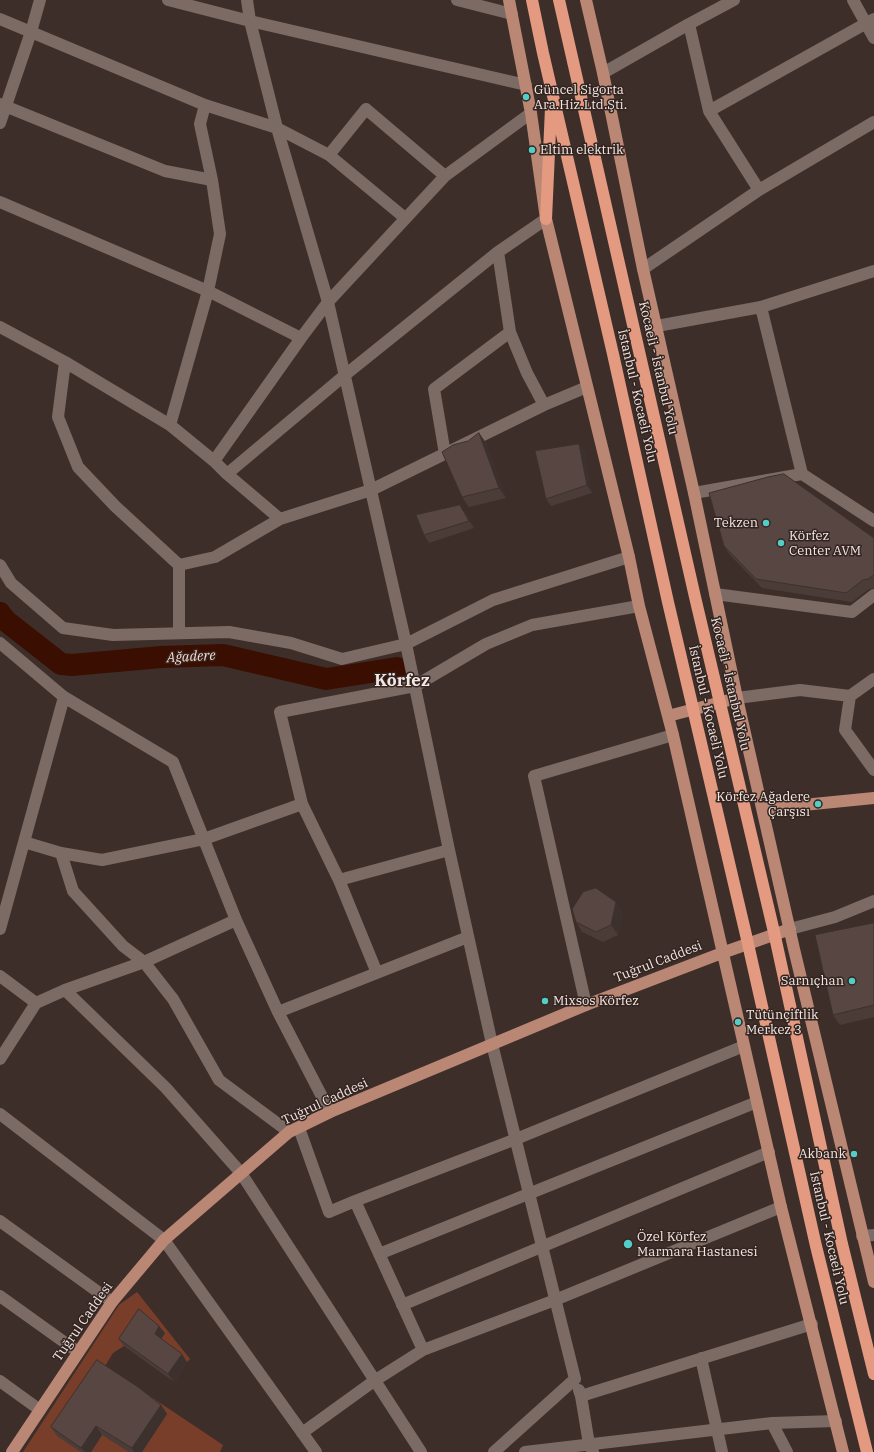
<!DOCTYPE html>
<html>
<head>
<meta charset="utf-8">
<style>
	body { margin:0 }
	canvas { display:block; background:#3d2e29 }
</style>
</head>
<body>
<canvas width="874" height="1452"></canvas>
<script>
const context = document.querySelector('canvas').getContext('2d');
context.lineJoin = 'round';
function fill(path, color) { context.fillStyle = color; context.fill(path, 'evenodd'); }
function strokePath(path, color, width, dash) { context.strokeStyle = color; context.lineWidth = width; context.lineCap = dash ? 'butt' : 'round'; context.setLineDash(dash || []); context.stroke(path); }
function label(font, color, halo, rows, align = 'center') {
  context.font = font + ' "IBM Plex Serif",serif'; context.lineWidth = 3; context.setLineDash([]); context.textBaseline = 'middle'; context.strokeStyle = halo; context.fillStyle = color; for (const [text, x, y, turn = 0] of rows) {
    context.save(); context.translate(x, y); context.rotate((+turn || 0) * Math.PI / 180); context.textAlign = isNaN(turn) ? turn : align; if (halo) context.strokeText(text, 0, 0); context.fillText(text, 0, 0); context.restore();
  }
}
fill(new Path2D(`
	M137,1292L190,1359L187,1362L157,1346L164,1333L124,1346L113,1353L105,1366L223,1445L220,1452H23L119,1305Z`), '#783e2a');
strokePath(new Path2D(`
	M0,613L6,621L61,664L72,665L161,657L223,655L326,679L397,668`), '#3a0f01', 22);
strokePath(new Path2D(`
	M168,0L250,21L526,85
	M247,0L250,21L277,128L328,302L406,644L449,850L492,1044L575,1379L494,1452
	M457,0L512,14
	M853,0L874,38
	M0,19L205,105L277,128L329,155L405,218
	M689,24L709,111L759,190
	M603,73L689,24L734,0
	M0,104L165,171L212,180
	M709,111L874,19
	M0,123L31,32L40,0
	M329,155L366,109L445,176
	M0,202L208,291L301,338
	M498,252L510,332L527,373L544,405
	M643,269L759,190L874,122
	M761,307L802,474
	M657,326L761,307L874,271
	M0,327L65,362L170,425L214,461L227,474L280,519L371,490L544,405L587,387
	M65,362L58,417L78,467L115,506L179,565L215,557L280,519
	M170,425L208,291L220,234L212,180L200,124L205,105
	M445,454L434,389L510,332
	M214,461L301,338L328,302L445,176L531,113
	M227,474L345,375L498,252L546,219
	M694,493L802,474L874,521
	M0,565L11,583L63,628L113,635L229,632L291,643L342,659L406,644L493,600L629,557
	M179,565V633
	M715,594L852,612L874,595
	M0,643L64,697L173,762L236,920L278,1012L330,1112
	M874,679L850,696L845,730L874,770
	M737,698L800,690L850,696
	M24,842L61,853L102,860L204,839L302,804
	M449,850L339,880L302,804L280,712L415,686L486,644L532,625L639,606
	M61,853L73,891L123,946L144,962L173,999L219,1080L289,1132
	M339,880L377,973
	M0,929L64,697
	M790,929L835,917L874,901
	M0,976L36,1003
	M65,990L166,1088L241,1173L421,1452
	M586,1005L534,776L673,735
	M278,1012L468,937
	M0,1059L36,1003L65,990L144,962L236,920
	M0,1114L164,1240L316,1452
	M299,1128L329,1212L355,1201
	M0,1221L112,1302
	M862,1236L874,1235
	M379,1254L757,1102
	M0,1296L78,1352
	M402,1305L769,1152
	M423,1350L355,1201L516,1139L744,1046
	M701,1358L722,1452
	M0,1381L40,1410
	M579,1390L581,1396L589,1444L593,1452
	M581,1396L812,1324
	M772,1423L787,1452
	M302,1433L374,1381L423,1350L555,1300L781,1207
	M525,1452L772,1423L836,1421`), '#7c6a64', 12);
strokePath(new Path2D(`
	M509,0L531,113L546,219L629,557L639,606L673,735L781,1207L843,1452
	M586,0L603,73L643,269L694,493L737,698L794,949L874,1282
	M668,716L737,698
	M763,809L874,798
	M12,1452L112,1302L164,1240L289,1132L330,1112L586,1005L722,953L790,929`), '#ba8775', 12);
strokePath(new Path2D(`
	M532,0L543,53L613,354L668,602L746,935L816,1246L867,1452
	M559,0L695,597L774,932L842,1244L874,1374
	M546,219L551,108`), '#e39a81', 12);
fill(new Path2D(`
	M479,433L486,443L506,498L469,507L462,497Z
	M579,444L584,451L592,493L551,506L546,499Z
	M465,512L474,528L429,543L424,535Z
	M874,538V588L869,589L852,602L762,588L730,555L724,546Z
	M616,902L623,912L618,935L603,942L582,932L576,922Z
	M874,923V1017L840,1025L833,1015Z
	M165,1333L161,1339L187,1362L174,1382L124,1346L119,1339Z
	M161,1405L167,1414L142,1452H129L102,1435L91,1452H81L57,1436L51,1427Z`), '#4b3c38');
fill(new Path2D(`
	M479,433L486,443L506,498L499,488Z
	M579,444L584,451L592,493L587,485Z
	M460,505L465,512L474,528L469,521Z
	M616,902L623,912L618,935L611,925Z
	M159,1326L165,1333L160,1341L155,1334Z
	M182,1354L187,1362L174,1382L168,1374Z
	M161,1405L167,1414L142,1452H134L132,1448Z
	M96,1426L102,1435L91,1452H85L81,1448Z`), '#3d312e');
const building = new Path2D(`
	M479,433L499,488L462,497L442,452L453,445L468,441Z
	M579,444L587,485L546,499L535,451Z
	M784,474L874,538V575L868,579L863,580L846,593L756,579L724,546L709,493L768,477Z
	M460,505L469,521L424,535L416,515Z
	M596,888L616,902L611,925L596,932L576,922L572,909L583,892Z
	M874,923V1005L833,1015L815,935Z
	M139,1309L159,1326L155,1334L182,1354L168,1374L119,1339Z
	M97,1360L138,1387L161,1405L132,1448L96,1426L81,1448L51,1427Z`);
fill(building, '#574641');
strokePath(building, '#3d312e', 1);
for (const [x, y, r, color] of [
	[526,97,4,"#54cdc6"],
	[532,150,4,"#54cdc6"],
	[766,523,4,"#54cdc6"],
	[781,543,4,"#54cdc6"],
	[818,804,4,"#54cdc6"],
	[852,981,4,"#54cdc6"],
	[545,1001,4,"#54cdc6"],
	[738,1022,4,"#54cdc6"],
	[854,1154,4,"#54cdc6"],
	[628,1244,5,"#54cdc6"]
]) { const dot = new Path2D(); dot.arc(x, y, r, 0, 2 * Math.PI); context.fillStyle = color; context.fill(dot); strokePath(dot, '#33241f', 1.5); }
label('13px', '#f2e7e4', '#33241f', [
	["Güncel Sigorta",534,90],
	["Ara.Hiz.Ltd.Şti.",534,105],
	["Eltim elektrik",540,150],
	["Tekzen",758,523,"right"],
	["Körfez",789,536],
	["Center AVM",789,551],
	["Körfez Ağadere",810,797,"right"],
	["Çarşısı",810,812,"right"],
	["Sarnıçhan",844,981,"right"],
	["Mixsos Körfez",553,1001],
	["Tütünçiftlik",746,1015],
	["Merkez 3",746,1030],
	["Akbank",846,1154,"right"],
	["Özel Körfez",637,1237],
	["Marmara Hastanesi",637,1252]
], 'left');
label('13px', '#f2e7e4', '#33241f', [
	["Kocaeli - İstanbul Yolu",658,368,77],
	["İstanbul - Kocaeli Yolu",637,396,77],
	["Kocaeli - İstanbul Yolu",730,684,77],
	["İstanbul - Kocaeli Yolu",708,712,77],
	["Tuğrul Caddesi",658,962,-21],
	["Tuğrul Caddesi",325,1102,-25],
	["İstanbul - Kocaeli Yolu",829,1238,77],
	["Tuğrul Caddesi",83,1322,-55]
]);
label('italic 14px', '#fed7c9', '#33241f', [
	["Ağadere",191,657,-3]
]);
label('bold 17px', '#f2e7e4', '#33241f', [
	["Körfez",402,681]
]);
</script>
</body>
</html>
